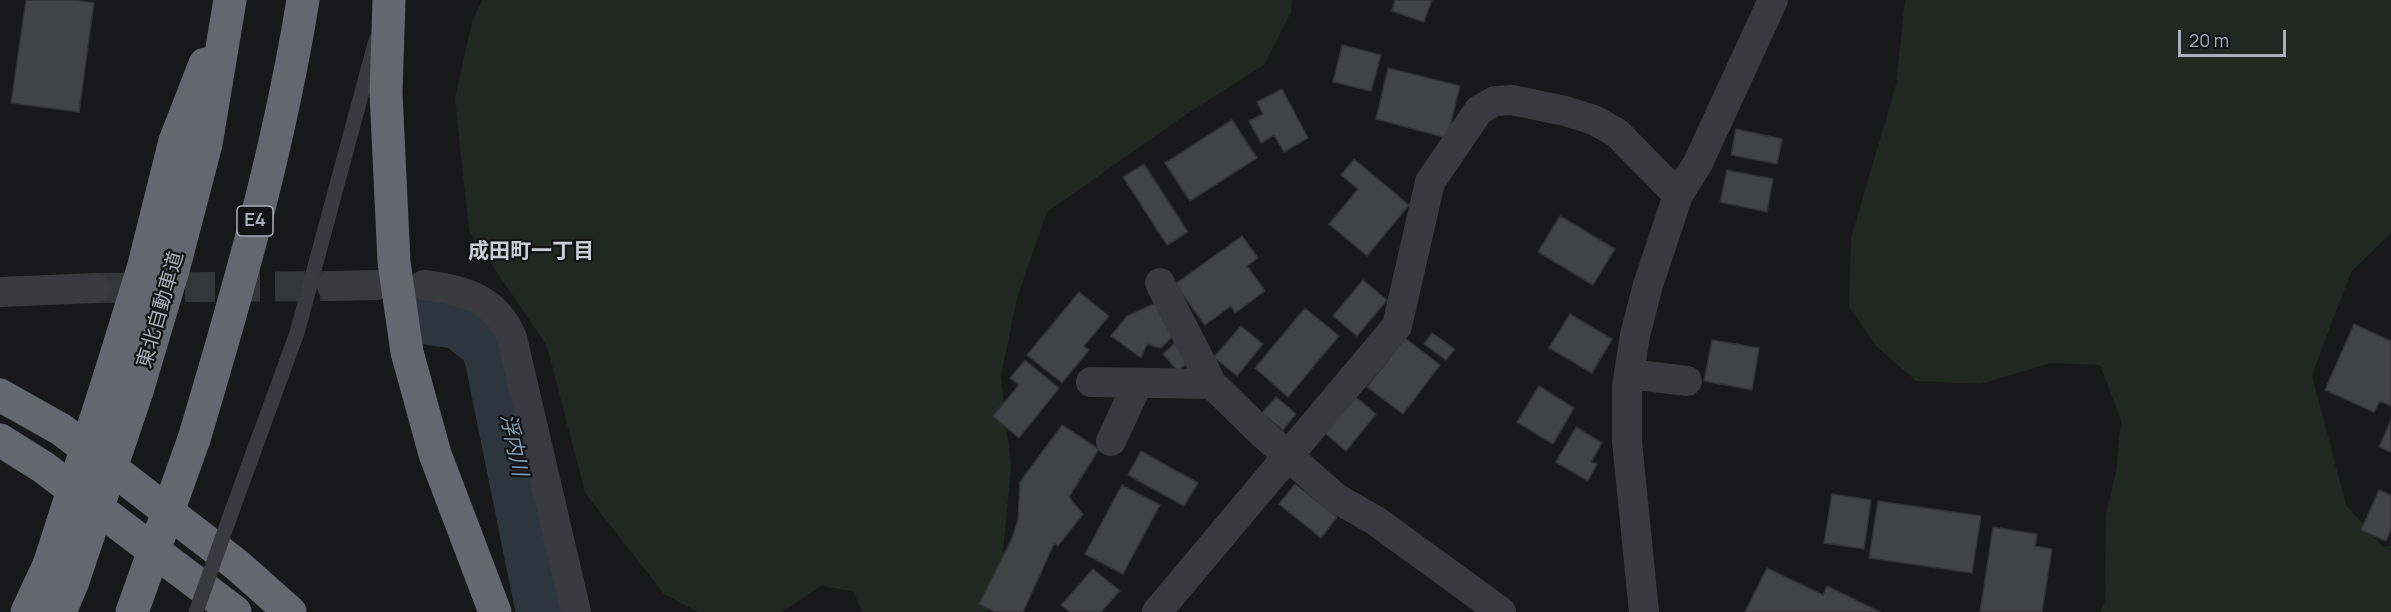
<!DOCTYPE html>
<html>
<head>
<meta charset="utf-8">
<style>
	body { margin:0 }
	#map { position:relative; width:2391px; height:612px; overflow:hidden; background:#18181a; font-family:Manrope,sans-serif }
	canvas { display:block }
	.scale { position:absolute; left:2178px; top:30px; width:108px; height:27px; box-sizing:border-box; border:3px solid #aaaeba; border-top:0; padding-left:8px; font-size:18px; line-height:21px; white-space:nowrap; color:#aaaeba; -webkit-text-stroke:4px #131315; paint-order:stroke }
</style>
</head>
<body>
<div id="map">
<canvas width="2391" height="612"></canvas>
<div class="scale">20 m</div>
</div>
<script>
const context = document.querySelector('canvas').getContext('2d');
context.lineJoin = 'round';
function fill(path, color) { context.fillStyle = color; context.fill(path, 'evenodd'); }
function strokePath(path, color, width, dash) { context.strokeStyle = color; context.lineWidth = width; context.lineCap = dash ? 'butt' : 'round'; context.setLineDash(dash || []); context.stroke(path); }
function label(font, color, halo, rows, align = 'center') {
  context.font = font + ' Manrope,"Noto Sans JP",sans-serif'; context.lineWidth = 4.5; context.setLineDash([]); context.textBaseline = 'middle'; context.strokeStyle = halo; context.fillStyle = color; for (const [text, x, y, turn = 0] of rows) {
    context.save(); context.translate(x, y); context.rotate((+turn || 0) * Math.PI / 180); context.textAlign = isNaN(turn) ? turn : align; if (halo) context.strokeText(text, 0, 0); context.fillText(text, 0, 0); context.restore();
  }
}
fill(new Path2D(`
	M482,0H1292L1291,12L1264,65L1191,111L1047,212L1017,298L1001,376L1011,467L1001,573L985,599L988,612H862L853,591L821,586L782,612H698L664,594L585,493L547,346L469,231L455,98L472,22Z
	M1905,0H2391V233L2351,272L2312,375L2346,505L2383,547L2391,546V612H2101L2105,600L2106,515L2116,472L2121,420L2100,365L2050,363L1981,384L1916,381L1877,347L1849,307L1851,238L1896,85Z`), '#202821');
strokePath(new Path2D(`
	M434,314L461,317L492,342L497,360L548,612`), '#2d363e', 64);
const building = new Path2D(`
	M26,0H74L94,3L79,112L11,103Z
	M1395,0H1432L1424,22L1392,11Z
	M1342,45L1381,55L1371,91L1333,82Z
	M1388,68L1460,86L1447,138L1376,119Z
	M1282,89L1308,138L1284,152L1274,135L1261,143L1249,121L1263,114L1257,102Z
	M1232,120L1257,158L1190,201L1165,163Z
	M1736,129L1782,139L1777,164L1731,155Z
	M1354,159L1409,205L1367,256L1329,224L1358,189L1341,175Z
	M1144,164L1188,232L1167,245L1123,177Z
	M1727,170L1773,179L1767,212L1720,202Z
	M1560,216L1615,249L1593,285L1538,252Z
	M1242,236L1258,258L1247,266L1265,291L1235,313L1231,306L1205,325L1175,284Z
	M1363,280L1387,300L1357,336L1333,316Z
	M1079,292L1109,316L1084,346L1089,350L1062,383L1027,355Z
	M1156,303L1176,333L1161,348L1147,344L1141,358L1111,336L1127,316Z
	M1305,308L1339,336L1288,397L1255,368Z
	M1570,314L1612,339L1592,373L1549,348Z
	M2354,324L2391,341V406L2380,401L2374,412L2325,390Z
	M1241,326L1263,344L1237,376L1214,357Z
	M1432,333L1455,349L1446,360L1424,344Z
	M1405,338L1440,365L1403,414L1367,387Z
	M1712,340L1759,348L1752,390L1704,381Z
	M1174,344L1189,361L1178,371L1163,354Z
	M1025,360L1059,388L1019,438L993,416L1019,385L1010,378Z
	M1539,386L1574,408L1553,444L1517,422Z
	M1352,394L1376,414L1346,451L1321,430Z
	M1276,397L1296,414L1283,430L1262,413Z
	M2391,420V452L2379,447Z
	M1062,425L1099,449L1069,497L1083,514L1058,546L1054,544L1023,612H995L979,604L1012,538L1018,520L1020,482Z
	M1576,427L1602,443L1591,462L1597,464L1588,481L1556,462Z
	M1141,451L1198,483L1184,506L1128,475Z
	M1295,484L1337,517L1321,538L1279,504Z
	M1122,485L1160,505L1123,574L1085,554Z
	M2379,490L2391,495V529L2386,541L2361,530Z
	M1832,494L1871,500L1864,549L1824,543Z
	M1878,501L1981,516L1972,573L1869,558Z
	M1993,527L2037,534L2035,546L2052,549L2042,612H1980Z
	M1767,568L1823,595L1827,586L1880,612H1745Z
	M1093,569L1120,591L1101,612H1070L1061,605Z`);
fill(building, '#424347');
strokePath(building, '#323236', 1.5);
strokePath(new Path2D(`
	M95,288L332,286`), '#35363a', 30, [30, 15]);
strokePath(new Path2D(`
	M233,508L297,333L376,40`), '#39393f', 15);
strokePath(new Path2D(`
	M1160,283L1212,384L1262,433L1336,498L1376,521L1501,612
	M424,285C463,290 496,298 512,338L576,612
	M332,286L377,285
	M0,292L95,288
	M1629,374L1687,381
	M1091,382L1212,384
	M1111,441L1138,383
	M1157,612L1397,326L1430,182L1479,110L1495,101L1512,100L1565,111L1594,120L1617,133L1678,195
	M1644,612L1627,441V387L1635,335L1648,285L1678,195L1698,163L1773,0`), '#39393f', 30);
strokePath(new Path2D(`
	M389,0L386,93L394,262L407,352L435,454L495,612
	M110,375L144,265L175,141L205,64
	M137,391L173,270L206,144L230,0
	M0,395L62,430L237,565L290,612
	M194,439C237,295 279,149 303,0
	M0,440L43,467L235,612
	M27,612L49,565
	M60,612L73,581`), '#656770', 33);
strokePath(new Path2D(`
	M196,612L233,508`), '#39393f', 15);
strokePath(new Path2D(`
	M49,565L110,375
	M73,581L137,391
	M132,612L194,439`), '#656770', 33);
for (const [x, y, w] of [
	[255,221,36]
]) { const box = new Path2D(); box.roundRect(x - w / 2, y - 15, w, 30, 4.5); context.fillStyle = '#131315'; context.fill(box); strokePath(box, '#aaaeba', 1.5); }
label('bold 18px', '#aaaeba', null, [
	["E4",255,221]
]);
label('20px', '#aaaeba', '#131315', [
	["東北自動車道",161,310,-74]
]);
label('bold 21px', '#cbcdd6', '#131315', [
	["成田町一丁目",531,252]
]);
label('italic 21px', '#819ab5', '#131315', [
	["浮内川",513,445,78]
]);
</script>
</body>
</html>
